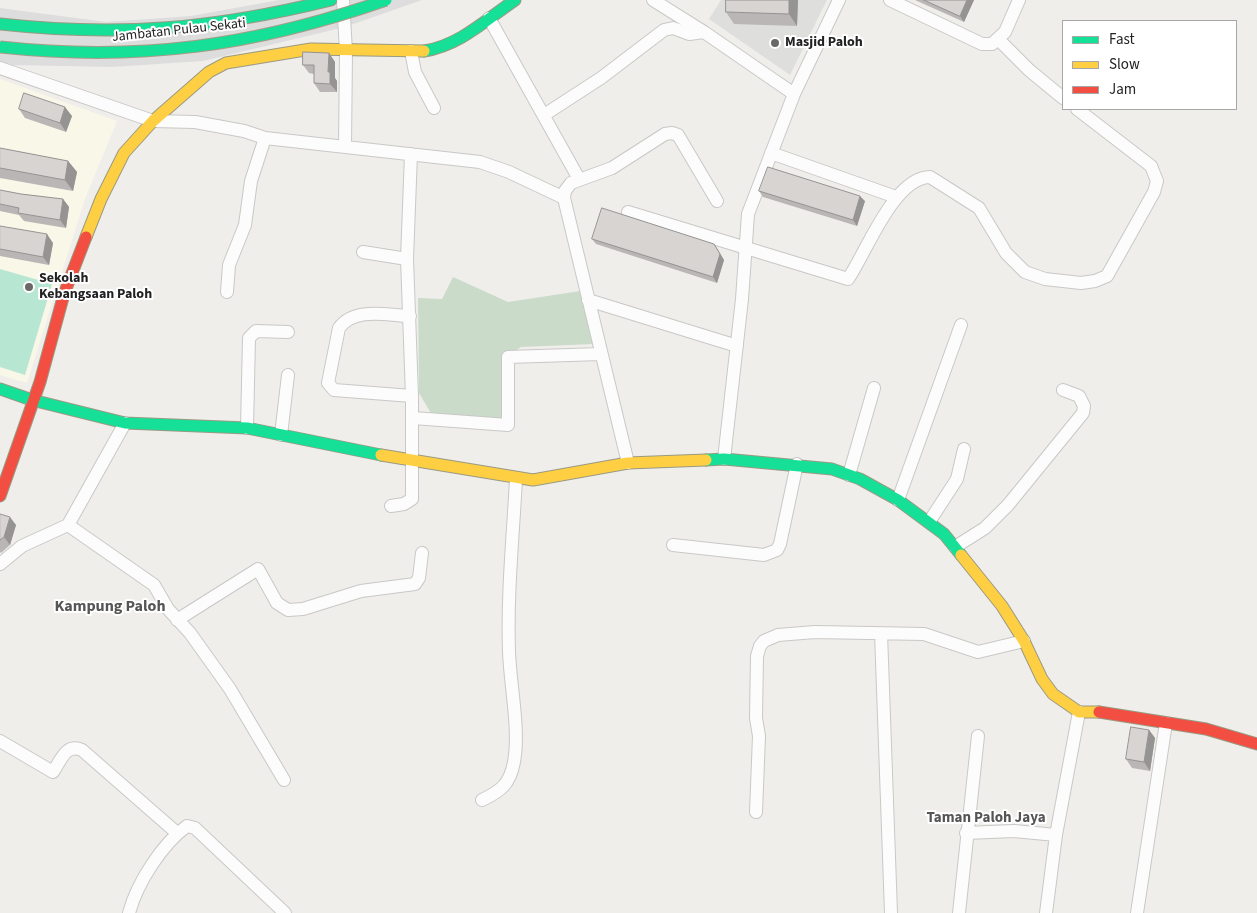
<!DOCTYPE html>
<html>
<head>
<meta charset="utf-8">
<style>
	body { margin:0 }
	#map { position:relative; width:1257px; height:913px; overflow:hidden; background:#f0eeeb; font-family:"Source Sans 3",sans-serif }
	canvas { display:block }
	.legend { position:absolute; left:1062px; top:20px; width:175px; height:90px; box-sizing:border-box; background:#fff; border:1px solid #a7a7a7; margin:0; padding:6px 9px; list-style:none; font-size:15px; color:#222 }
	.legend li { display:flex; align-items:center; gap:10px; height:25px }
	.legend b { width:25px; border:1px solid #a7a7a7 }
</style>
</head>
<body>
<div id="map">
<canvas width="1257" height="913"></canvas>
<ul class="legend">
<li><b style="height:6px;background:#16e098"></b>Fast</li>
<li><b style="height:6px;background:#ffcf43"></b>Slow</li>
<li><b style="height:6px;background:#f24e42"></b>Jam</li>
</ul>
</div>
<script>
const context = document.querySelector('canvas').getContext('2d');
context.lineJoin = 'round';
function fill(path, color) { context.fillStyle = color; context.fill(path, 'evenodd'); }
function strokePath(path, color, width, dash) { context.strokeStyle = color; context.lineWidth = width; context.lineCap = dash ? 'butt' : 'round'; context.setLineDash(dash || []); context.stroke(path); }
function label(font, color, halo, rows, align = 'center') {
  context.font = font + ' "Source Sans 3",sans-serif'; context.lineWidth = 4; context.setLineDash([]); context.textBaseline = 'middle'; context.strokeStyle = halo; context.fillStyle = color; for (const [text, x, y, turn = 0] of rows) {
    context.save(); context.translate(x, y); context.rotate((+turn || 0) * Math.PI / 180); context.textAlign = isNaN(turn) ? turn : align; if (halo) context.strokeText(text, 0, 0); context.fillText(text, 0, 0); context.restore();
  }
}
fill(new Path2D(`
	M0,79L117,121L85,199L27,383L0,375Z`), '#f8f7e8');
fill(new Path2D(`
	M721,0H827L790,75L709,19Z`), '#dededc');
fill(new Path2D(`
	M453,277L508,302L580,291L594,344L521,347L502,359L505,419L432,415L419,393L418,298L442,299Z`), '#cadbca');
fill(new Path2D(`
	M0,269L52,284L25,375L0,367Z`), '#b7e6d2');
fill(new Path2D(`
	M279,0H422L345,27L203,61L112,67L13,65L0,63V8L106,22L191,16Z`), '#dedddd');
const street = new Path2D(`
	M343,0L346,51L345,147
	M653,0L704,32L794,94
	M890,0L982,44H992L1005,32L1019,0
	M489,18L579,179
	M999,40L1029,70L1063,98
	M411,51L415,72L434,108
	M0,68L153,121L195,122L244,131L265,138L480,162L509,172L564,198
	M544,115L601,78L664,30L673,28L689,34L704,32
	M771,153L896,197
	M628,212L848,279C866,253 894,177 930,177L979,208L1006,253L1025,272L1045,279L1081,283L1095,281L1107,276L1154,192L1157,181L1151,166L1077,109
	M363,252L407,259
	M227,292L229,265L245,225L251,181L265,138
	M588,300L737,346
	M410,316C386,315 354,307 339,328L328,383L334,390L412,396
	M413,418L508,425V357L601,354
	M247,428L249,338L256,331L288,332
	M281,435L288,375
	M724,459L742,299L748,214L794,94L839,0
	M628,463L564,198L565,191L571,183L612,168L665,134L672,133L678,135L717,201
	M849,475L874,388
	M898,500L961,325
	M391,506L404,504L412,499V396L407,259L411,154
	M929,522L957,479L964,449
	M68,525L154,585L168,609L190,633L230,689L284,780
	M673,545L764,555L777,550L780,544L797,464
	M955,547L985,528L1008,505L1083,413L1084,406L1079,396L1063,390
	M0,564L22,546L68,525L125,423
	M177,620L258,569L277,603L288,610L303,609L361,591L415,584L419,578L422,553
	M881,633L891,913
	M0,741L53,772C61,760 66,743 82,750L177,833
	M482,800C501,791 510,784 514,762C520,729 510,685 509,651C507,594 513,537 516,479
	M756,812L759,736L756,718L757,656L760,646L764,641L778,635L815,632L924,634L978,652L1024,641
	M966,833L1014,831L1056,835
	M129,913C137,883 162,844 187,826L195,828L285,913
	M959,913L978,736
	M1046,913L1056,835L1079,712
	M1137,913L1166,723`);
const fast = new Path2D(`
	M0,24C120,37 214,29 331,0
	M424,51C459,46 487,19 515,0
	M0,389L32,400L125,423L247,428L381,455
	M706,460L724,459L832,469L860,479L898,500L944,534L961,555`);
const slow = new Path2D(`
	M86,237L101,199L124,153L153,121L209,72L226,63L311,49L424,51
	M381,455L533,480L628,463L706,460
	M961,555L1002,606L1024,641L1042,679L1053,694L1079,712H1099`);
const jam = new Path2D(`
	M0,496L40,382L64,294L86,237
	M1099,712L1206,729L1257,744`);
strokePath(street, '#c9c8c7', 14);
strokePath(fast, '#999a82', 13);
strokePath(slow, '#999a82', 13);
strokePath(jam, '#999a82', 13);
strokePath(street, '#fdfcfc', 12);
strokePath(fast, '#16e098', 11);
strokePath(slow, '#ffcf43', 11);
strokePath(jam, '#f24e42', 11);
const fastBridge = new Path2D(`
	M0,47C139,62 254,46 386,0`);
strokePath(fastBridge, '#a79c86', 13, []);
strokePath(fastBridge, '#16e098', 11);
fill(new Path2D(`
	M726,0H798L797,26L734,24L726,12Z
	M915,0H974L964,22Z
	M329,53L335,62V78L337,81V92H320L314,83V74L309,73L303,65Z
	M19,109L72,116L66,132L25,118Z
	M0,148L68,161L77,172L73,191L0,178Z
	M0,190L21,194L63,199L69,207L66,228L24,221L19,215L0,211Z
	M759,191L865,201L857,226L763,197Z
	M0,226L53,243L49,265L0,256Z
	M592,239L718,250L724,260L717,283L596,244Z
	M0,514L16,525L10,545L1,553L0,552Z
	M1149,730L1155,738L1150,771L1132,768L1126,759Z`), '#b9b6b5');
fill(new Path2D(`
	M789,0H798L797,26L789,14Z
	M967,0H974L964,22L960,16Z
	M329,53L335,62V78L337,81V92L330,84L328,72Z
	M65,107L72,116L66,132L60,123Z
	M68,161L77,172L73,191L65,180Z
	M860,196L865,201L857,226L853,220Z
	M63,199L69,207L66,228L60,220Z
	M47,234L53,243L49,265L43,257Z
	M714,244L724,260L717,283L713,277Z
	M10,517L16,525L10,545L4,537Z
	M1149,730L1155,738L1150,771L1144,762Z`), '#969493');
const building = new Path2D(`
	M726,0H789V14L726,12Z
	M924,0H967L960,16Z
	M303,52L329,53L328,72H330V84L314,83V65H303Z
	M24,93L65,107L60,123L19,109Z
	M0,148L68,161L65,180L0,168Z
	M768,167L860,196L853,220L759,191Z
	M0,190L21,194L63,199L60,220L18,213L19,208L0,204Z
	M602,208L714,244L720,254L713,277L592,239Z
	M0,226L47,234L43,257L0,249Z
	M0,514L10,517L4,537L0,540Z
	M1131,727L1149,730L1144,762L1126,759Z`);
fill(building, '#d7d4d2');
strokePath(building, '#969493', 1);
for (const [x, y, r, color] of [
	[775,43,5,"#6a6968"],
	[29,287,5,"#6a6968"]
]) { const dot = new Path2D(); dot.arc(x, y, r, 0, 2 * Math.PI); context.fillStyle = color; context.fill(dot); strokePath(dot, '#fff', 2); }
label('14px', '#222', '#fff', [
	["Jambatan Pulau Sekati",179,31,-6]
]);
label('bold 14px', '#222', '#fff', [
	["Masjid Paloh",785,43],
	["Sekolah",39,279],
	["Kebangsaan Paloh",39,295]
], 'left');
label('bold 15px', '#555', '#fff', [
	["Taman Paloh Jaya",986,819]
]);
label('bold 16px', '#555', '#fff', [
	["Kampung Paloh",110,607]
]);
</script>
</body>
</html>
